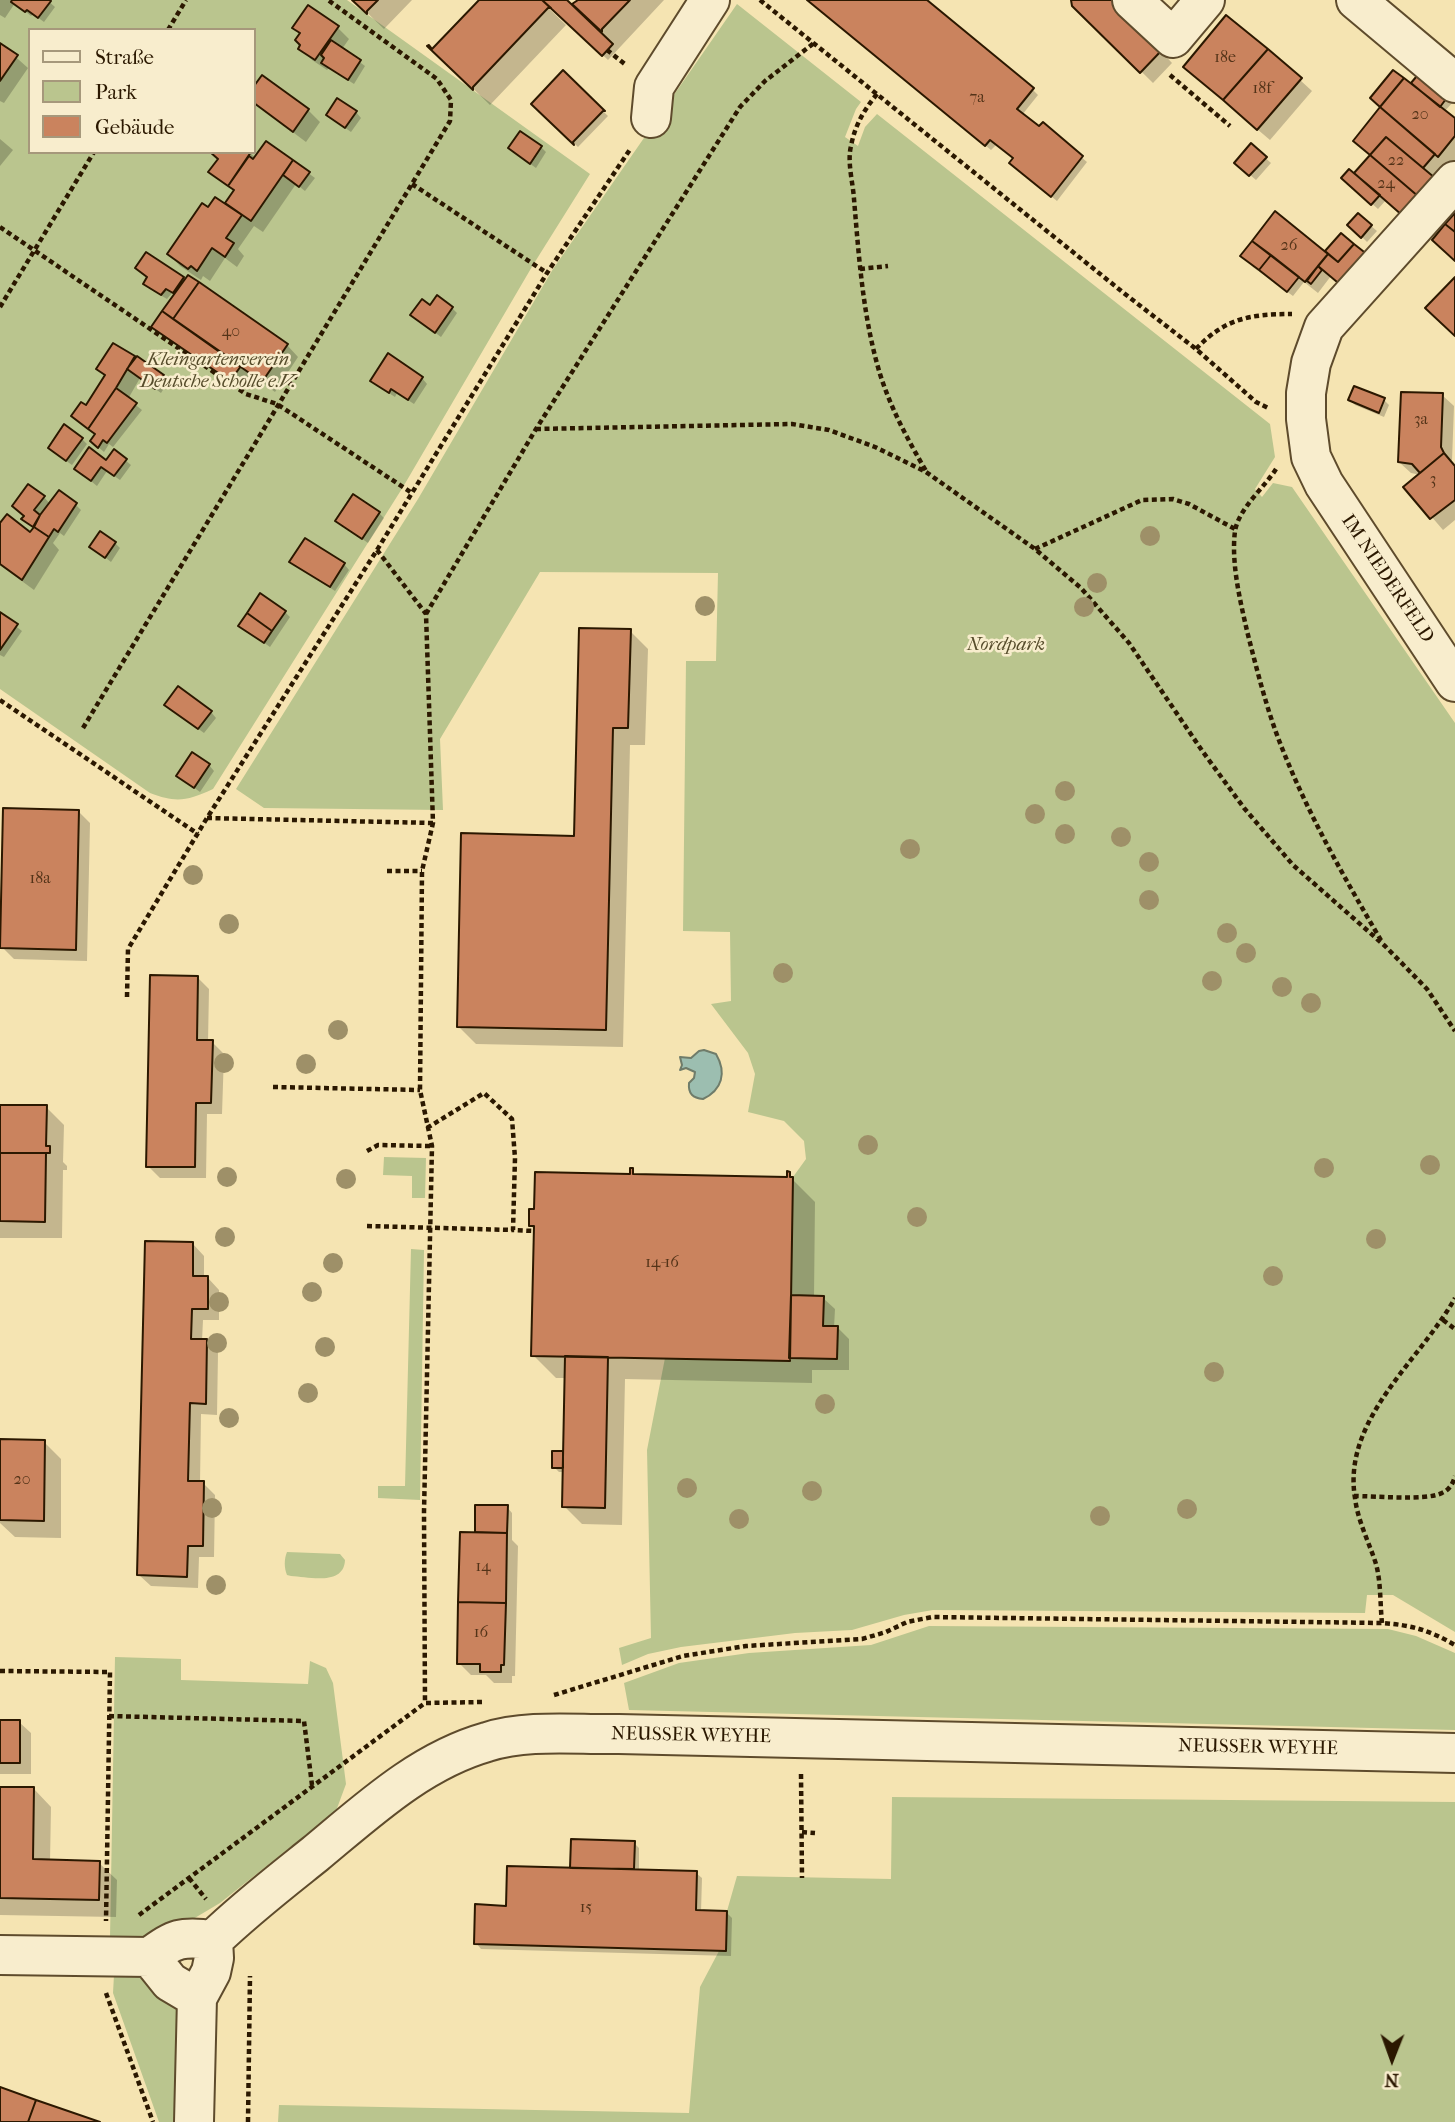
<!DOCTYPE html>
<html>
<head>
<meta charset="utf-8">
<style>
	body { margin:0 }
	#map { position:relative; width:1455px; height:2122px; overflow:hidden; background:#f5e4b2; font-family:"IM FELL French Canon",serif }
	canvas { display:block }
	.legend { position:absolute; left:28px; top:28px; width:228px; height:126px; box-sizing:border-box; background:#f8edcd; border:2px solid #a6987b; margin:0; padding:9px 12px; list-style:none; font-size:21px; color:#2b1800 }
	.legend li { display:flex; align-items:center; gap:14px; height:35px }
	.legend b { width:35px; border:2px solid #a6987b }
	.north { position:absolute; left:1357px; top:2024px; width:70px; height:70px; -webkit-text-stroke:5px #f8edcd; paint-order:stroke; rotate:181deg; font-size:19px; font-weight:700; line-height:28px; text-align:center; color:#2b1800 }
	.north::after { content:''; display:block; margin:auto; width:24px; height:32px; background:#2b1800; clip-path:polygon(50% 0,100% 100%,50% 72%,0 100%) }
</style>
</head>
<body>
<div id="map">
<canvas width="1455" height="2122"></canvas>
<ul class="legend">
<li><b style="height:9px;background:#f8edcd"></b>Straße</li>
<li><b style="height:19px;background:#bac58e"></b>Park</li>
<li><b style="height:19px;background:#ca835e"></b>Gebäude</li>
</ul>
<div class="north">N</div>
</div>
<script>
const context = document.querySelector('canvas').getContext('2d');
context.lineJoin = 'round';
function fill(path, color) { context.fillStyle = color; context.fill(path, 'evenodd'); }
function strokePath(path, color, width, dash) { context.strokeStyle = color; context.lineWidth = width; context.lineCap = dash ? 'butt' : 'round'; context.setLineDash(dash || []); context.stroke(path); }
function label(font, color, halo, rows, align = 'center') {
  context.font = font + ' "IM FELL French Canon",serif'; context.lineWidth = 5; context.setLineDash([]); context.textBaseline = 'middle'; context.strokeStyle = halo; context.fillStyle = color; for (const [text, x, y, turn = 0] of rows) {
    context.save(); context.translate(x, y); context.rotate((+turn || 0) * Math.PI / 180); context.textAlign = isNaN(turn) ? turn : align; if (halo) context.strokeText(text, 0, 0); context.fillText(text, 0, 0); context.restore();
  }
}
fill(new Path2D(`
	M0,0H347L590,174L533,265L403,487L213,789C187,801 176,803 150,793L0,689ZM30,30H254V152H30Z
	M737,4L861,102L856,109L845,137L858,146L865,127L877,114L1270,424L1275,457L1255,489L1262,497L1273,483L1292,487L1455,723V1632L1393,1595H1367L1365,1613L933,1610L904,1615L852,1630L795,1633L681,1647L648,1654L622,1665L619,1648L651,1638L647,1450L665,1358L837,1359L838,1326H823L791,1295L793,1177L806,1159L804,1141L784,1121L748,1112L755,1074L748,1053L711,1004L731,1001L730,932L683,931L686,661H716L718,573L540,572L440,739L443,810L264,808L236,789L418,499L553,269Z
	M384,1157L426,1158L425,1198H412V1176L383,1175Z
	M411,1249L424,1250L420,1500L378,1498V1486H405Z
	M287,1552L340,1554L345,1560C344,1586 309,1577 291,1576L287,1575C284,1568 284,1559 287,1552Z
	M929,1626L1388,1629L1416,1636L1455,1653V1730L629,1710L624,1683L679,1663L749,1653L871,1645Z
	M115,1657L181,1659V1680L308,1684L310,1661L326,1668L333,1683L346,1784L336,1811L220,1903L188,1922L145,1937L110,1938Z
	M892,1797L1455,1802V2122H278L279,2105L689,2113L700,1987L719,1951H726L727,1911L737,1876L891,1879Z
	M128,1974L143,1978L178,2009L184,2037L173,2122H159L113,1993L114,1975Z`), '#bac58e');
const water = new Path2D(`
	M704,1050L716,1054C727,1073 722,1090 703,1099C693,1098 688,1094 689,1083L694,1078L695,1072L686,1068L680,1070L682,1065L680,1057L691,1058L699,1051Z`);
fill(water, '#9cbeb0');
strokePath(water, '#6f7c6a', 2);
fill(new Path2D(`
	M0,0H47L55,7L44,22L33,14L31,16L15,3L5,18L0,15Z
	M354,0H412L384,29Z
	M481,0H540L566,25L490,105L451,67Z
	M545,0H566L573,8L581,0H664L608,60Z
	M809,0H925L1033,90L1038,95L1022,115L1039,129L1043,125L1087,162L1057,201L1016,168L1015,159L997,144L991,150Z
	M1073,0L1117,4L1172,63L1153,83L1074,5Z
	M294,27H337L349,39L342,49L365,66L354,84L329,68L327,70L312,60L300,48L301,34Z
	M0,43L28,68L4,103L0,101Z
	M564,74L608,116L578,147L534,104Z
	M262,77L308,110L320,122L306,142L254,103V89Z
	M1197,78L1300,80L1312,91L1270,140Z
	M1419,90L1453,102L1444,112L1455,121V162L1434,179L1386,200L1378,209L1349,183L1371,156L1355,141Z
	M356,112L361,118L351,132L334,120Z
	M0,139L13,150L0,166Z
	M267,143L315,178L305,191L296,184L263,232L254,226L238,249L244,256L237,267L225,258L210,281L203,276L201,280L180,266L169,254L208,210L225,206L235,191L216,177L249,152L256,158Z
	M1251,145L1271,163L1256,180L1236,163Z
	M541,147L546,152L536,168L515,153Z
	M1358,215L1377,231L1367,242L1350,225Z
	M1331,254L1367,257L1331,276L1318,293L1304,282L1293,296L1254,268L1242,256L1328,257Z
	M137,268L183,278L287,345L298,357L275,392L253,376L243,391L165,338L153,326L176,295L172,293L167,299L150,289L145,284L149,278Z
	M430,307L452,308L457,313L441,337L418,320Z
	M134,357L168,382L161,393L140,378L128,399L142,410L113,447L109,444L104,452L97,446L96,436L73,416L86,408L106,376L98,369Z
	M422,378L427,384L414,404L397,393L395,397L378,386Z
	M1442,395L1454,406L1452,461L1455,464V520L1443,530L1406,487L1421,475L1411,473L1399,462Z
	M1350,400H1384L1389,405L1384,417L1355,405Z
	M82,439L87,444L72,465L55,453Z
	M125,460L131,465L120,480L107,471L97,486L76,469L107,462Z
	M44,497L50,504L76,505L81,510L64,536L60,533L53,543L59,550L34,590L0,565V526L30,535L35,528L24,519Z
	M379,513L384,518L368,543L337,521Z
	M115,543L120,548L111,562L92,547Z
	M291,562L344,564L349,570L335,591Z
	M285,612L290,617L270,647L240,626Z
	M0,614L22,631L4,657L0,655Z
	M630,631L648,649L645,745H630L623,1047L476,1044L458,1026L576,838Z
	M172,710L211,712L216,718L204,733Z
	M209,765L214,771L200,792L178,776Z
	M78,811L90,823L87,961L14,959L2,947Z
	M198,978L209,989L208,1042H212L224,1054L222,1114H207L206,1178H160L148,1166Z
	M0,1107H46L64,1125L63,1162L67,1166V1170H63L62,1238H0Z
	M792,1179L815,1202L814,1297L823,1298L835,1309L834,1328H838L849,1339V1370H812V1383L625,1379L622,1525L582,1524L564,1506L565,1472H559L554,1467V1452L565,1453L566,1378H556L533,1355L535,1230L530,1225Z
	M193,1244L204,1256V1278H208L219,1290V1320H203L202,1341H206L218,1353L217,1415L201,1414L200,1483H203L215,1495L214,1557H199L198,1588L151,1586L139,1575Z
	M0,1441L44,1442L61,1459V1538L15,1537L0,1523Z
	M477,1507H507L512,1513V1540L518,1546L515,1676H512V1683H494L486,1675H471L459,1663L477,1534Z
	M0,1722H19L31,1733V1774H0Z
	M0,1789H34L51,1807L50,1862L99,1863L117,1880L116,1917L0,1915Z
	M634,1843L639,1848V1871L696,1873L702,1878L701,1912L727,1913L732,1918L731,1956L481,1949L476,1943L508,1907L572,1869Z`), '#0003');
const building = new Path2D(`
	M12,0H50L51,1L38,18L27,10L25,12L11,2Z
	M352,0H378L367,11V14Z
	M479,0H542L551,8H548L473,87V90L427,46L429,45L432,49Z
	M542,0H567L613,44L602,56Z
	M578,0H630L602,29V32L572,4Z
	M807,0H927L1034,88L1017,109L1039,126L1043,122L1083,156L1051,197L1009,163L1013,158L990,140L985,146Z
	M1071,0H1114L1162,50L1140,73L1072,6Z
	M308,5L339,26L315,60L298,49L300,45L295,40L300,33L292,28Z
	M1226,15L1268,49L1223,100L1183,67Z
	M331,40L361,60L348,80L321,63L324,58L321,55Z
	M0,43L18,55L0,81Z
	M1268,49L1302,78L1257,130L1223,100Z
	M563,70L605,111H603L573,142L574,145L531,104Z
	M1393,70L1404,78L1380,107L1370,98Z
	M1421,71L1449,95L1440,107L1411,83Z
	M262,75L309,109L293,132L254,103V86Z
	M1404,78L1455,118V136L1438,157L1380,107Z
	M337,98L357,111L345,128L326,115Z
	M1380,107L1435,154L1423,168L1386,137L1370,155L1353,141Z
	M520,131L542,146L530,164L508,148Z
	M1386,137L1435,178L1419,197L1370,155Z
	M266,141L293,160L251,221L225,203L234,190L228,186L249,156L253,159Z
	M1251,143L1267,157L1249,176L1234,163Z
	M251,152L228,186L208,172L218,159L210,152Z
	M1370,155L1419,197L1403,216L1354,173Z
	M293,160L310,172L299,187L283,175Z
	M1349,169L1380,195L1371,205L1341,178Z
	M215,197L242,215L226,238L234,243L225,257L212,248L197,271L191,266L188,269L167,254L202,203L208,207Z
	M1275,211L1328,254L1305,282L1252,241Z
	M1358,213L1372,225L1361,238L1347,225Z
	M1455,213V232L1445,224Z
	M1445,224L1455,232V261L1432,240Z
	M1341,233L1354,244L1338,262L1325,251Z
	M1252,241L1271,255L1259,270L1240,256Z
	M1354,244L1368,255L1343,287L1318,266L1328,254L1338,262Z
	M146,252L184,277L173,293L166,289L161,295L143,284L147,277L135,268Z
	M1271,255L1299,277L1287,292L1259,270Z
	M1318,266L1322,270L1311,284L1307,281Z
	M188,275L199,282L173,319L162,311Z
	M1455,277V336L1425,308Z
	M199,282L288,344L262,382L173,319Z
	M437,295L453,307L435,333L410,315L422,299L430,305Z
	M162,311L241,366L230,381L151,327Z
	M113,343L135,356L116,388L88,429L71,416L81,402L86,405L105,375L96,369Z
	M388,353L423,377L408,400L391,389L389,393L370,381Z
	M137,356L164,375L155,389L127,369Z
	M1354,386L1385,398L1379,413L1348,400Z
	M116,388L137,403L107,443L103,440L98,448L90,441L95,434L88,429Z
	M1401,392L1443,393L1441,447L1444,453L1420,473L1412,464L1398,462Z
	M64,424L83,438L66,461L48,448Z
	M89,447L106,460L114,449L127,459L114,476L101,467L91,481L74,469Z
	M1444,453L1455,466V500L1430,519L1403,487Z
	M28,484L45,496L34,510L40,515L33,527L21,519L24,516L12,506Z
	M59,490L77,503L58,532L54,529L49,537L34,527L40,515Z
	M353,494L380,512L362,539L335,521Z
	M7,514L30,532L34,527L49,537L22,580L0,564V523Z
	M100,531L116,542L105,558L89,547Z
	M305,538L345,563L330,587L289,562Z
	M260,593L286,611L272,631L247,613Z
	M0,612L18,624L0,650Z
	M247,613L272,631L264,643L238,626Z
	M579,628L631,629L628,728H613L606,1030L457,1027L461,833L574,836Z
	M178,686L212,711L198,729L164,705Z
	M192,752L210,764L194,788L176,776Z
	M3,808L79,810L76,950L0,948Z
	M150,975L198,976L197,1040H213L211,1103H196L195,1167H146Z
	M0,1105H47L46,1146H50V1153H0Z
	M0,1153H46L45,1222L0,1221Z
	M630,1168H633V1174L787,1177V1171L790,1172V1177H793L790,1361L531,1356L534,1226H529V1209H534L535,1172L630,1174Z
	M145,1241L193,1242V1276H208V1309H192L191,1339H207L206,1404L190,1403L188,1481H204L203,1546H188L187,1577L137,1575Z
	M791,1295L824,1296L823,1326H838L837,1359L789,1358Z
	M565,1356L608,1357L605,1508L562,1507Z
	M0,1439L45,1440L44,1521L0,1520Z
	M552,1451H563V1468H552Z
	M475,1505H508L507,1533L475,1532Z
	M460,1532L507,1533L506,1603L458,1602Z
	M458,1602L506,1603L504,1665H501V1672H480V1664H457Z
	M0,1720H20V1763H0Z
	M0,1787H34L33,1859L100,1861L99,1900L0,1898Z
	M571,1839L635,1841L634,1869L570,1868Z
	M507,1866L697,1871L696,1910L727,1911L726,1951L474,1944L475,1904L506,1906Z
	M0,2087L36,2100L28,2122H0Z
	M36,2100L100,2122H28Z`);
fill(building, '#ca835e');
strokePath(building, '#2b1800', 2);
const street = new Path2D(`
	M1132,0L1173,38L1205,0
	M1356,0L1455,83
	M651,118L654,87L710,0
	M1455,181L1324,327L1311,363L1306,393V419L1311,457L1324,484L1455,682
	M0,1955L150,1957C174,1938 182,1936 213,1940C245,1909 280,1882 315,1854C367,1811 420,1761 487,1742C528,1729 576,1735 619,1734L1455,1753
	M150,1957L170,1982L197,1998
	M194,2122L197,1998L211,1972L214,1958L213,1940`);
strokePath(street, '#5e4b2c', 42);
strokePath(new Path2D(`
	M760,0L1125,294L1196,349L1256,402L1268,408
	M168,30L186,0
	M607,50L626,65
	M1170,75L1230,126
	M877,94C864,110 855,125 851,146C847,162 853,183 854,199C859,258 863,318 880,374C891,409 908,440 926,471
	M412,184L547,273
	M0,227L246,394L277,404L412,493
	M860,269L888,266
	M0,307L94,152
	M1196,349C1225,318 1251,314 1292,314
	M536,429L792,424L829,430L875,447L926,472L1035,549L1081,588L1129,643L1203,752L1244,808L1293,865L1385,946L1427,989L1455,1031
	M1276,469C1264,488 1239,508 1235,531C1231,563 1240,600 1247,631C1257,670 1267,711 1282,748C1309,816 1345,879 1382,942
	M1035,549L1142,500L1173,499L1189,504L1235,529
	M377,550L426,614L433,823L422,871L420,1090L432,1146L424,1512L425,1703
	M426,614L536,429L740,107L765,81L814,43
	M0,700L198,834
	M83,728L450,121L451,100L437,79L328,0
	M207,818L433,823
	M387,871H422
	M127,997L128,949L207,818L377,550L547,273L631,148
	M273,1087L420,1090
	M427,1128L484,1093L512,1119L515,1158L513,1230L534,1231
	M367,1151L378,1145L431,1146
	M367,1226L513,1230
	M1443,1320L1455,1329
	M1354,1496C1375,1496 1426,1501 1442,1493C1449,1490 1453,1484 1455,1476
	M1382,1623C1380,1604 1381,1582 1376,1564C1369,1542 1358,1522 1355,1498C1342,1419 1420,1361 1455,1298
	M0,1671L110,1672L106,1921
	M554,1695L683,1656L746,1646L862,1639L886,1632L907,1622L932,1617L1382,1623C1411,1625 1429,1630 1455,1645
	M109,1716L304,1721L312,1785
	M801,1774L802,1878
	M802,1832L815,1833
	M189,1878L206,1899
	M139,1915L425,1703L483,1702
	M106,1993L153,2122
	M248,2122L250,1976`), '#2b1800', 4.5, [5, 3.5]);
strokePath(street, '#f8edcd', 38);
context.fillStyle = '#9e9068';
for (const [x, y] of [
	[1150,536],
	[1097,583],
	[705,606],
	[1084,607],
	[1065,791],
	[1035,814],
	[1065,834],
	[1121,837],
	[910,849],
	[1149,862],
	[193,875],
	[1149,900],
	[229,924],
	[1227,933],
	[1246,953],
	[783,973],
	[1212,981],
	[1282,987],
	[1311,1003],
	[338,1030],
	[224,1063],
	[306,1064],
	[868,1145],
	[1430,1165],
	[1324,1168],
	[227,1177],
	[346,1179],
	[917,1217],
	[225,1237],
	[1376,1239],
	[333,1263],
	[1273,1276],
	[312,1292],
	[219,1302],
	[217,1343],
	[325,1347],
	[1214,1372],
	[308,1393],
	[825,1404],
	[229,1418],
	[687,1488],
	[812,1491],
	[212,1508],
	[1187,1509],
	[1100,1516],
	[739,1519],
	[216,1585]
]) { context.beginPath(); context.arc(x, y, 10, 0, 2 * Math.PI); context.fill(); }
label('16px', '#533318', null, [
	["18e",1225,58],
	["18f",1262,89],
	["7a",977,98],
	["20",1420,115],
	["22",1396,161],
	["24",1386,184],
	["26",1289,246],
	["40",231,332],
	["3a",1421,420],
	["3",1433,480],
	["18a",40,879],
	["14-16",662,1263],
	["20",22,1480],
	["14",483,1567],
	["16",481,1633],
	["15",586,1908]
]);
label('italic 19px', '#564c2b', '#f8edcd', [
	["Kleingartenverein",218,360],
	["Deutsche Scholle e.V.",218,382],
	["Nordpark",1006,645]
]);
label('19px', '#2b1800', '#f8edcd', [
	["IM NIEDERFELD",1387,579,56],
	["NEUSSER WEYHE",691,1736,1],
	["NEUSSER WEYHE",1258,1748,1]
]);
</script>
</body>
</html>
